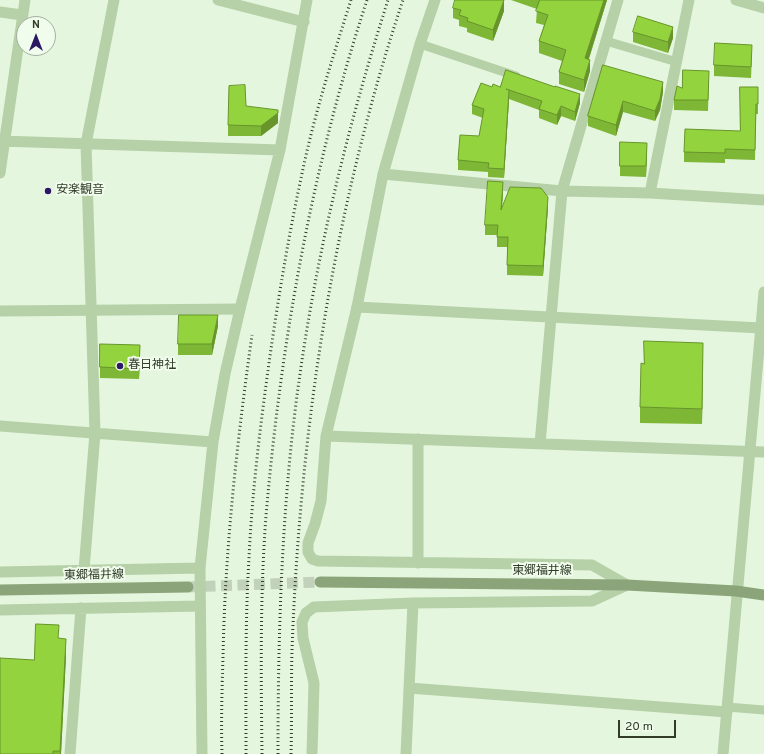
<!DOCTYPE html>
<html>
<head>
<meta charset="utf-8">
<style>
	body { margin:0 }
	#map { position:relative; width:764px; height:754px; overflow:hidden; background:#e5f6de; font-family:Overpass,sans-serif }
	canvas { display:block }
	.north { position:absolute; left:16px; top:16px; width:40px; height:40px; box-sizing:border-box; background:#f0fcec; border:1px solid #a4af9e; border-radius:50%; rotate:0deg; font-size:11px; font-weight:700; line-height:16px; text-align:center; color:#323c29 }
	.north::after { content:''; display:block; margin:auto; width:14px; height:18px; background:#2c1963; clip-path:polygon(50% 0,100% 100%,50% 72%,0 100%) }
	.scale { position:absolute; left:618px; top:720px; width:58px; height:18px; box-sizing:border-box; border:2px solid #323c29; border-top:0; padding-left:5px; font-size:12px; line-height:14px; white-space:nowrap; color:#323c29; -webkit-text-stroke:3px #f0fcec; paint-order:stroke }
</style>
</head>
<body>
<div id="map">
<canvas width="764" height="754"></canvas>
<div class="north">N</div>
<div class="scale">20 m</div>
</div>
<script>
const context = document.querySelector('canvas').getContext('2d');
context.lineJoin = 'round';
function strokePath(path, color, width, dash) { context.strokeStyle = color; context.lineWidth = width; context.lineCap = dash ? 'butt' : 'round'; context.setLineDash(dash || []); context.stroke(path); }
function fill(path, color) { context.fillStyle = color; context.fill(path, 'evenodd'); }
function label(font, color, halo, rows, align = 'center') {
  context.font = font + ' Overpass,"Noto Sans JP",sans-serif'; context.lineWidth = 4; context.setLineDash([]); context.textBaseline = 'middle'; context.strokeStyle = halo; context.fillStyle = color; for (const [text, x, y, turn = 0] of rows) {
    context.save(); context.translate(x, y); context.rotate((+turn || 0) * Math.PI / 180); context.textAlign = isNaN(turn) ? turn : align; if (halo) context.strokeText(text, 0, 0); context.fillText(text, 0, 0); context.restore();
  }
}
strokePath(new Path2D(`
	M188,587L320,582`), '#c1d1ba', 11, [11, 5.5]);
strokePath(new Path2D(`
	M606,41L677,62
	M420,44L516,76
	M727,707L764,710`), '#b6d0a8', 9);
strokePath(new Path2D(`
	M218,0L304,22
	M435,0L420,44L383,174L357,307L326,436L321,501L315,524L308,543V552L312,559L318,561L592,565L627,585
	M0,12L22,15
	M0,141L280,150
	M0,173L25,0
	M383,174L562,191L650,193L764,200
	M650,193L689,0
	M0,426L213,442
	M326,436L764,452
	M418,439V563
	M540,444L562,191L618,0
	M84,570L95,433L86,144L114,0
	M0,572L200,568
	M0,610L200,606
	M409,688L727,712
	M70,754L81,608
	M202,754L200,568L213,442L225,374L240,309L280,150L307,0
	M312,754L314,683L303,638L302,622L306,613L314,607L413,603L592,601L627,585
	M406,754L413,603`), '#b6d0a8', 11);
strokePath(new Path2D(`
	M736,0L764,8
	M357,307L761,328
	M0,311L240,309
	M723,754L764,292`), '#b6d0a8', 11);
strokePath(new Path2D(`
	M320,582L627,585L736,591L764,595
	M0,590L188,587`), '#8ca479', 11);
strokePath(new Path2D(`
	M222,754C221,722 222,689 223,657C225,549 237,442 252,335
	M246,754C246,689 245,623 249,558C252,493 260,428 269,363C279,292 291,221 307,151C319,100 335,50 351,0
	M262,754C261,675 260,595 266,516C281,341 312,167 367,0
	M278,754C278,629 282,497 300,374C318,247 349,122 388,0
	M291,754C292,719 291,685 292,650C300,430 333,209 403,0`), '#323c29', 3, [1, 3]);
fill(new Path2D(`
	M511,0H607L589,59L590,71L584,92L559,84V72L562,61L539,53V41L544,25L536,23L537,9Z
	M453,8L504,11L493,41L467,32V28L459,26V20L453,18Z
	M633,32L673,38L668,53L633,42Z
	M752,56L751,78L714,76V65Z
	M603,65L663,92L660,110L655,121L623,112L616,136L588,126V116Z
	M709,81L708,111L674,110V100L682,88Z
	M492,87H500L580,103L575,121L561,116L557,125L539,118V110L509,99L504,178L488,177V172L458,170V160L479,136L483,118L472,114V105Z
	M758,87V114H756L755,160L725,159V163L684,162V152L740,131Z
	M246,106L278,120V123L261,136H228V125Z
	M620,142L647,153L646,177L620,176Z
	M503,192L502,208L548,207L543,276L507,275V247H497V235H485V225Z
	M218,326L212,355H178V344Z
	M100,344L140,356L139,379L100,378Z
	M703,359L702,424L640,423V407L644,364Z
	M59,638L66,656L61,754H0L34,660Z`), '#7eb635');
fill(new Path2D(`
	M504,0V11L493,41V30Z
	M604,0H607L585,70V58Z
	M673,27V38L668,53V42Z
	M590,60V71L584,92V80Z
	M663,82V92L660,110L655,121V111Z
	M509,90V100L504,178V169Z
	M580,94V103L575,121V112Z
	M623,101V112L616,136V125Z
	M561,106V116L557,125V115Z
	M278,110V123L261,136V126Z
	M647,143V153L646,177V166Z
	M503,182V192L501,220V210Z
	M548,197V207L543,276V266Z
	M218,315V326L212,355V344Z
	M703,343V359L702,424V409Z
	M140,345V356L139,379V369Z
	M66,639V656L61,754H60Z`), '#67942b');
const building = new Path2D(`
	M455,0H504L493,30L467,21L468,18L459,15L461,10L453,8Z
	M540,0H604L585,58L590,60L584,80L559,72L566,50L539,41L548,15L536,11Z
	M638,16L673,27L668,42L633,32Z
	M715,43L752,45L751,67L714,65Z
	M603,65L663,82L660,99L655,111L623,101L616,125L588,116Z
	M506,70L555,87V86L580,94L575,112L561,106L557,115L539,109L542,101L506,89L509,90L504,169L488,168L489,163L458,160L460,135L479,136L484,109L472,105L481,83L492,87L493,84L500,87Z
	M683,70L709,71L708,100H674L677,86L682,88Z
	M245,85L246,106L278,110V113L261,126L228,125L229,86Z
	M740,87H758V104H756L755,150L725,149V153L684,152L685,129L740,131Z
	M620,142L647,143L646,166H620Z
	M488,181L503,182L501,210L510,187L541,188L548,197L543,266L507,265L508,237H497L498,225H485Z
	M179,315H218L212,344H178Z
	M644,341L703,343L702,409L640,407L641,363L644,364Z
	M100,344L140,345L139,369L100,367Z
	M36,624L59,625L58,638L66,639L60,751H53V754H0V658L34,660Z`);
fill(building, '#93d43e');
strokePath(building, '#67942b', 1);
for (const [x, y, r, color] of [
	[48,191,4,"#2c1963"],
	[120,366,4,"#2c1963"]
]) { const dot = new Path2D(); dot.arc(x, y, r, 0, 2 * Math.PI); context.fillStyle = color; context.fill(dot); strokePath(dot, '#f0fcec', 1.5); }
label('12px', '#323c29', '#f0fcec', [
	["安楽観音",56,191],
	["春日神社",128,366]
], 'left');
label('12px', '#323c29', '#f0fcec', [
	["東郷福井線",542,572],
	["東郷福井線",94,576,-1]
]);
</script>
</body>
</html>
